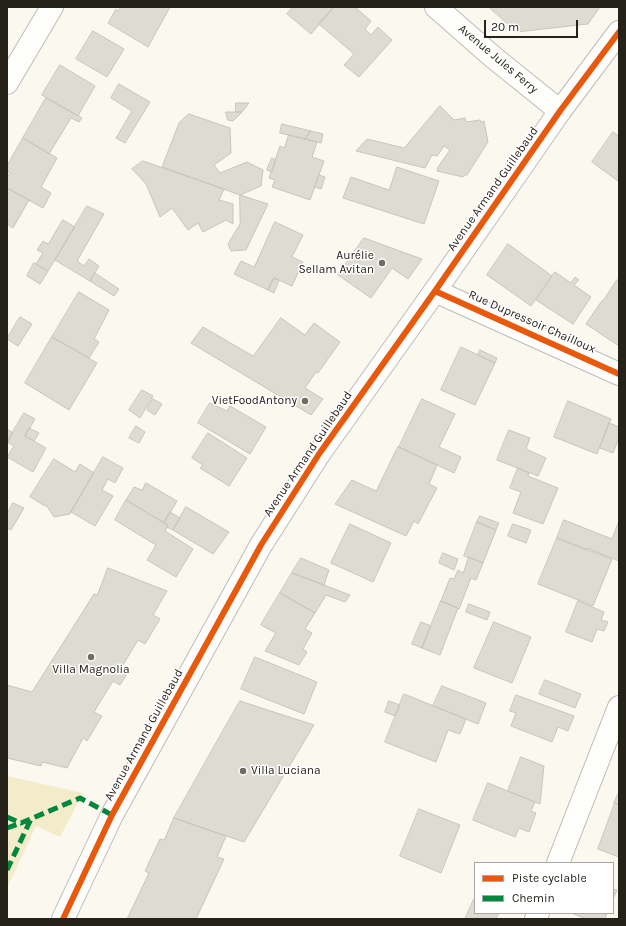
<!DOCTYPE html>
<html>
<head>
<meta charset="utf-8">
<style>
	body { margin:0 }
	#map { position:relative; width:626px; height:926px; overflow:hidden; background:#fbf8f0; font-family:Karla,sans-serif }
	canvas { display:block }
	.frame { position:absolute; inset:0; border:8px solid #252219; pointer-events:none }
	.legend { position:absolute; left:474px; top:862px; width:140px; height:52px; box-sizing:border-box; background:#fff; border:1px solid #a8a7a3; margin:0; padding:5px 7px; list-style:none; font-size:12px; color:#252219 }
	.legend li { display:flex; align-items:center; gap:8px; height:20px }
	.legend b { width:20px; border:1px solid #a8a7a3 }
	.scale { position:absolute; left:484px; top:20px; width:94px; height:18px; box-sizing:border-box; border:2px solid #252219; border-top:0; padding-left:5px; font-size:12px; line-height:14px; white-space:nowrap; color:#252219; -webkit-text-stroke:3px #fff; paint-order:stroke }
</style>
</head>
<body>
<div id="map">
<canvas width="626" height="926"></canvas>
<div class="frame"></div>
<ul class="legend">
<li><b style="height:5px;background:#e8590c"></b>Piste cyclable</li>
<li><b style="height:5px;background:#00873e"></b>Chemin</li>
</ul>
<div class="scale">20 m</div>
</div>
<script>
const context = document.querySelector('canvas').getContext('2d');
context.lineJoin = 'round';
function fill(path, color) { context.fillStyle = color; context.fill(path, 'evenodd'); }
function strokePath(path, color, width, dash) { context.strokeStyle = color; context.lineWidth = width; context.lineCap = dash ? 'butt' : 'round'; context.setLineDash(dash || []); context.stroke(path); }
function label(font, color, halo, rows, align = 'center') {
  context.font = font + ' Karla,sans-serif'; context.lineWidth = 3; context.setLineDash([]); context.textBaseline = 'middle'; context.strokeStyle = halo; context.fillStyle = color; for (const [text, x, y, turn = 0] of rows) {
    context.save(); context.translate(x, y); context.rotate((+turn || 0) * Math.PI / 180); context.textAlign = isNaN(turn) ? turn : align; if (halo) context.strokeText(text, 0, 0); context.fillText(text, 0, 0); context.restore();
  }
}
fill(new Path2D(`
	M7,776L83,793L60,837L36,826L7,888Z`), '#f4ebcb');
const building = new Path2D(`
	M121,7H170L148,47L108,23L116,9L118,11Z
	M293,7H334L311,34L287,14Z
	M334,7H355L371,21L365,29L371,35L378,27L392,40L359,77L344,65L354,54L319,24Z
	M489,7H600L588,24L517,32Z
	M93,31L124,49L107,77L76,59Z
	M60,65L95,86L78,116L42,95Z
	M119,84L150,102L125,143L116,138L132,111L111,98Z
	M46,98L82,118L79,122L71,118L49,154L23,138Z
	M236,103H249L242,112H236Z
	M440,106L454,120L465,118L466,122L480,120L481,122L484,121L488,142L467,175H465L463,177L437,171L438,167L450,150L444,146L437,156L432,155L425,168L356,151L367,139L404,148Z
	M226,112H242L233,121L228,120Z
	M189,114L230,128L231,153L214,165L220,173L247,162L263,170L261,186L240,195L162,167L179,123Z
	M282,124L311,131L305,139L280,133Z
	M311,131L323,134L321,143L305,139Z
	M613,132L619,136L618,181L592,162Z
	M289,135L317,142L312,157L324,161L310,200L272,187L275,180L269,178L280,146L284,148Z
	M23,138L57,158L41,187L51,193L43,208L7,188V178L10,173L7,171V166Z
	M272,158L276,160L272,172L267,170Z
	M143,161L224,189L219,200L233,204V224L226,220L203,232L198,223L188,230L172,208L160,217L146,184L132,169Z
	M397,167L439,181L424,224L343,198L351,177L389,190Z
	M319,175L325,177L321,189L315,187Z
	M7,188L29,200L13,228L7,224Z
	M240,195L268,204L246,250L231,251L228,244L240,224Z
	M87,206L104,214L77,261L84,266L89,259L99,266L90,281L55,260Z
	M63,220L75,227L48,271L36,264L43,253L37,250L43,241L48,244Z
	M275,222L303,235L292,257L303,262L292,286L274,278L268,290L234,274L241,261L254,267Z
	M364,238L422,259L408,279L392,268L371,298L338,275Z
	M508,244L552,276L531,306L487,275Z
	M34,263L48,271L40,284L27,276Z
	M555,272L571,283L575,277L579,280L574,285L591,297L573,324L536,300Z
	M95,273L119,289L114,296L90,281Z
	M274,278L279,280L274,293L268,290Z
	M617,280L619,281V346L586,324L601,302L605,298Z
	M79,292L109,310L94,339L99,342L89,358L52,337Z
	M20,317L32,324L18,346L7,339Z
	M281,318L305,335L314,323L340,342L318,373L316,372L305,388L323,399L311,415L191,343L203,327L253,356Z
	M52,337L97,363L69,410L25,383Z
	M461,347L495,363L475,405L441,390Z
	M480,350L497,358L495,363L478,355Z
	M142,390L153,396L140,418L129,410Z
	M153,399L162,404L155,415L147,410Z
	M422,399L455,414L439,447L461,457L454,473L399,447Z
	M568,401L611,419L597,454L554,437Z
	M210,403L227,411L230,406L266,427L250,454L198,423Z
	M24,413L35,419L25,436L46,448L33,472L7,457L14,446L7,442Z
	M609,423L619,427V438L613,453L600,448Z
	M136,426L145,432L139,443L129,438Z
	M29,428L39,433L34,441L25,436Z
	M7,429L13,433L7,443Z
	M509,430L530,438L526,449L546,458L538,476L497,460Z
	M208,433L247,458L229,486L200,468L203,465L192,458Z
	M398,447L437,465L429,484L437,488L418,524L414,521L406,536L335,504L352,480L376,491Z
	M103,457L123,468L115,483L108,479L102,490L113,496L95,526L71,512Z
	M54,459L75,472L80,464L94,473L70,514L54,517L46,505L45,506L30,497Z
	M518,468L529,473L528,476L558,488L543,524L513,513L521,492L510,488Z
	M146,483L177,501L164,523L126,500L134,487L142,490Z
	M126,500L168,525L165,531L193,549L176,577L147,560L156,545L115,520Z
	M13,503L24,508L11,530L7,528V514Z
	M186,507L229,532L213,554L173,530Z
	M170,512L180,518L173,530L167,527L168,525L164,523Z
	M480,516L499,523L496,530L477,522Z
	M564,520L612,539L619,521V561L587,548L586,550L557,538Z
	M477,522L496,530L483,563L464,556Z
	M350,524L391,543L373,582L331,563Z
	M513,524L531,530L526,543L508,536Z
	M557,538L612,559L593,606L538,584Z
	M443,553L458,559L454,570L439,563Z
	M469,557L483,563L476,580L471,578L459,609L441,601L450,578L454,579L458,570L463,573Z
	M301,558L329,570L324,585L292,573Z
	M108,568L167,591L153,615L160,619L145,644L138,640L120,670L127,674L120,685L113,681L94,712L102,716L87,741L83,738L67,768L42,762L41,766L7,758V685L32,692L94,594L97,595Z
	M292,573L324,585L350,595L345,602L326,595L315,613L280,593Z
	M280,593L315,613L305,629L312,633L303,649L307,652L299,665L265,651L276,633L261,625Z
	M441,601L458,608L440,655L422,648Z
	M578,601L604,612L601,620L608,622L604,631L597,629L592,642L566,632Z
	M469,604L490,612L487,620L466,612Z
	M421,622L431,626L422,648L412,644Z
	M494,622L531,637L512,683L474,668Z
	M255,657L317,682L304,714L241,689Z
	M545,680L581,694L575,708L539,694Z
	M442,686L486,703L478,724L433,706Z
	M404,694L466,719L460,734L448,730L436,762L385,742Z
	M516,695L574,716L568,731L558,727L552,742L511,726L516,713L510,711Z
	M240,701L314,725L244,842L174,818Z
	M389,701L400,705L395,716L385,712Z
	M521,757L544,766L540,804L508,791Z
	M488,783L535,802L531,811L536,813L529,832L519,828L515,837L473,820Z
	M619,792V805L614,803Z
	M615,803L619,805V857L598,849Z
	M419,809L460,825L441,873L400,856Z
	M174,818L226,836L217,857L224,859L196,919H127L149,873L145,871L160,839L164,840Z
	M613,889L617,890L613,899Z
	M474,899L475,900V913H499L496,919H465Z
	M572,913H607L605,919H586Z`);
fill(building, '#dedbd3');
strokePath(building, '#c8c5bd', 1);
const street = new Path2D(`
	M7,83L52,7
	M435,291L619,374
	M558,863L619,707
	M536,919L538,913`);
const secondary = new Path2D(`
	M436,7L493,57L560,111
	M63,919L112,815L261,545L319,454L435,291L560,111L619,32`);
strokePath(street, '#bebcb4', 24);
strokePath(secondary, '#bebcb4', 24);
strokePath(street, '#fefefd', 22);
strokePath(secondary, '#fefefd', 22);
strokePath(new Path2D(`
	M7,817L21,823L80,798L112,815
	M7,828L21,823
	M7,870L31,819`), '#00873e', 5, [10, 5]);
strokePath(new Path2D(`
	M435,291L619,374
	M63,919L112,815L261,545L319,454L435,291L560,111L619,32`), '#e8590c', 6);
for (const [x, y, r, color] of [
	[382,263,4,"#706d64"],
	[305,401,4,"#706d64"],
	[91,657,4,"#706d64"],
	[243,771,4,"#706d64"]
]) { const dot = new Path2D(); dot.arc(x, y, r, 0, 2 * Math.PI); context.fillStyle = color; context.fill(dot); strokePath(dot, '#fff', 1.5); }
label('12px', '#252219', '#fff', [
	["Avenue Jules Ferry",498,59,40],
	["Avenue Armand Guillebaud",493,189,-55],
	["Rue Dupressoir Chailloux",532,322,24],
	["Avenue Armand Guillebaud",308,454,-56],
	["Avenue Armand Guillebaud",144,735,-61]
]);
label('12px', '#252219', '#fff', [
	["Aurélie",374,256],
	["Sellam Avitan",374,270],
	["VietFoodAntony",297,401],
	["Villa Magnolia",91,670,"center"],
	["Villa Luciana",251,771,"left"]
], 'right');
</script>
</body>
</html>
